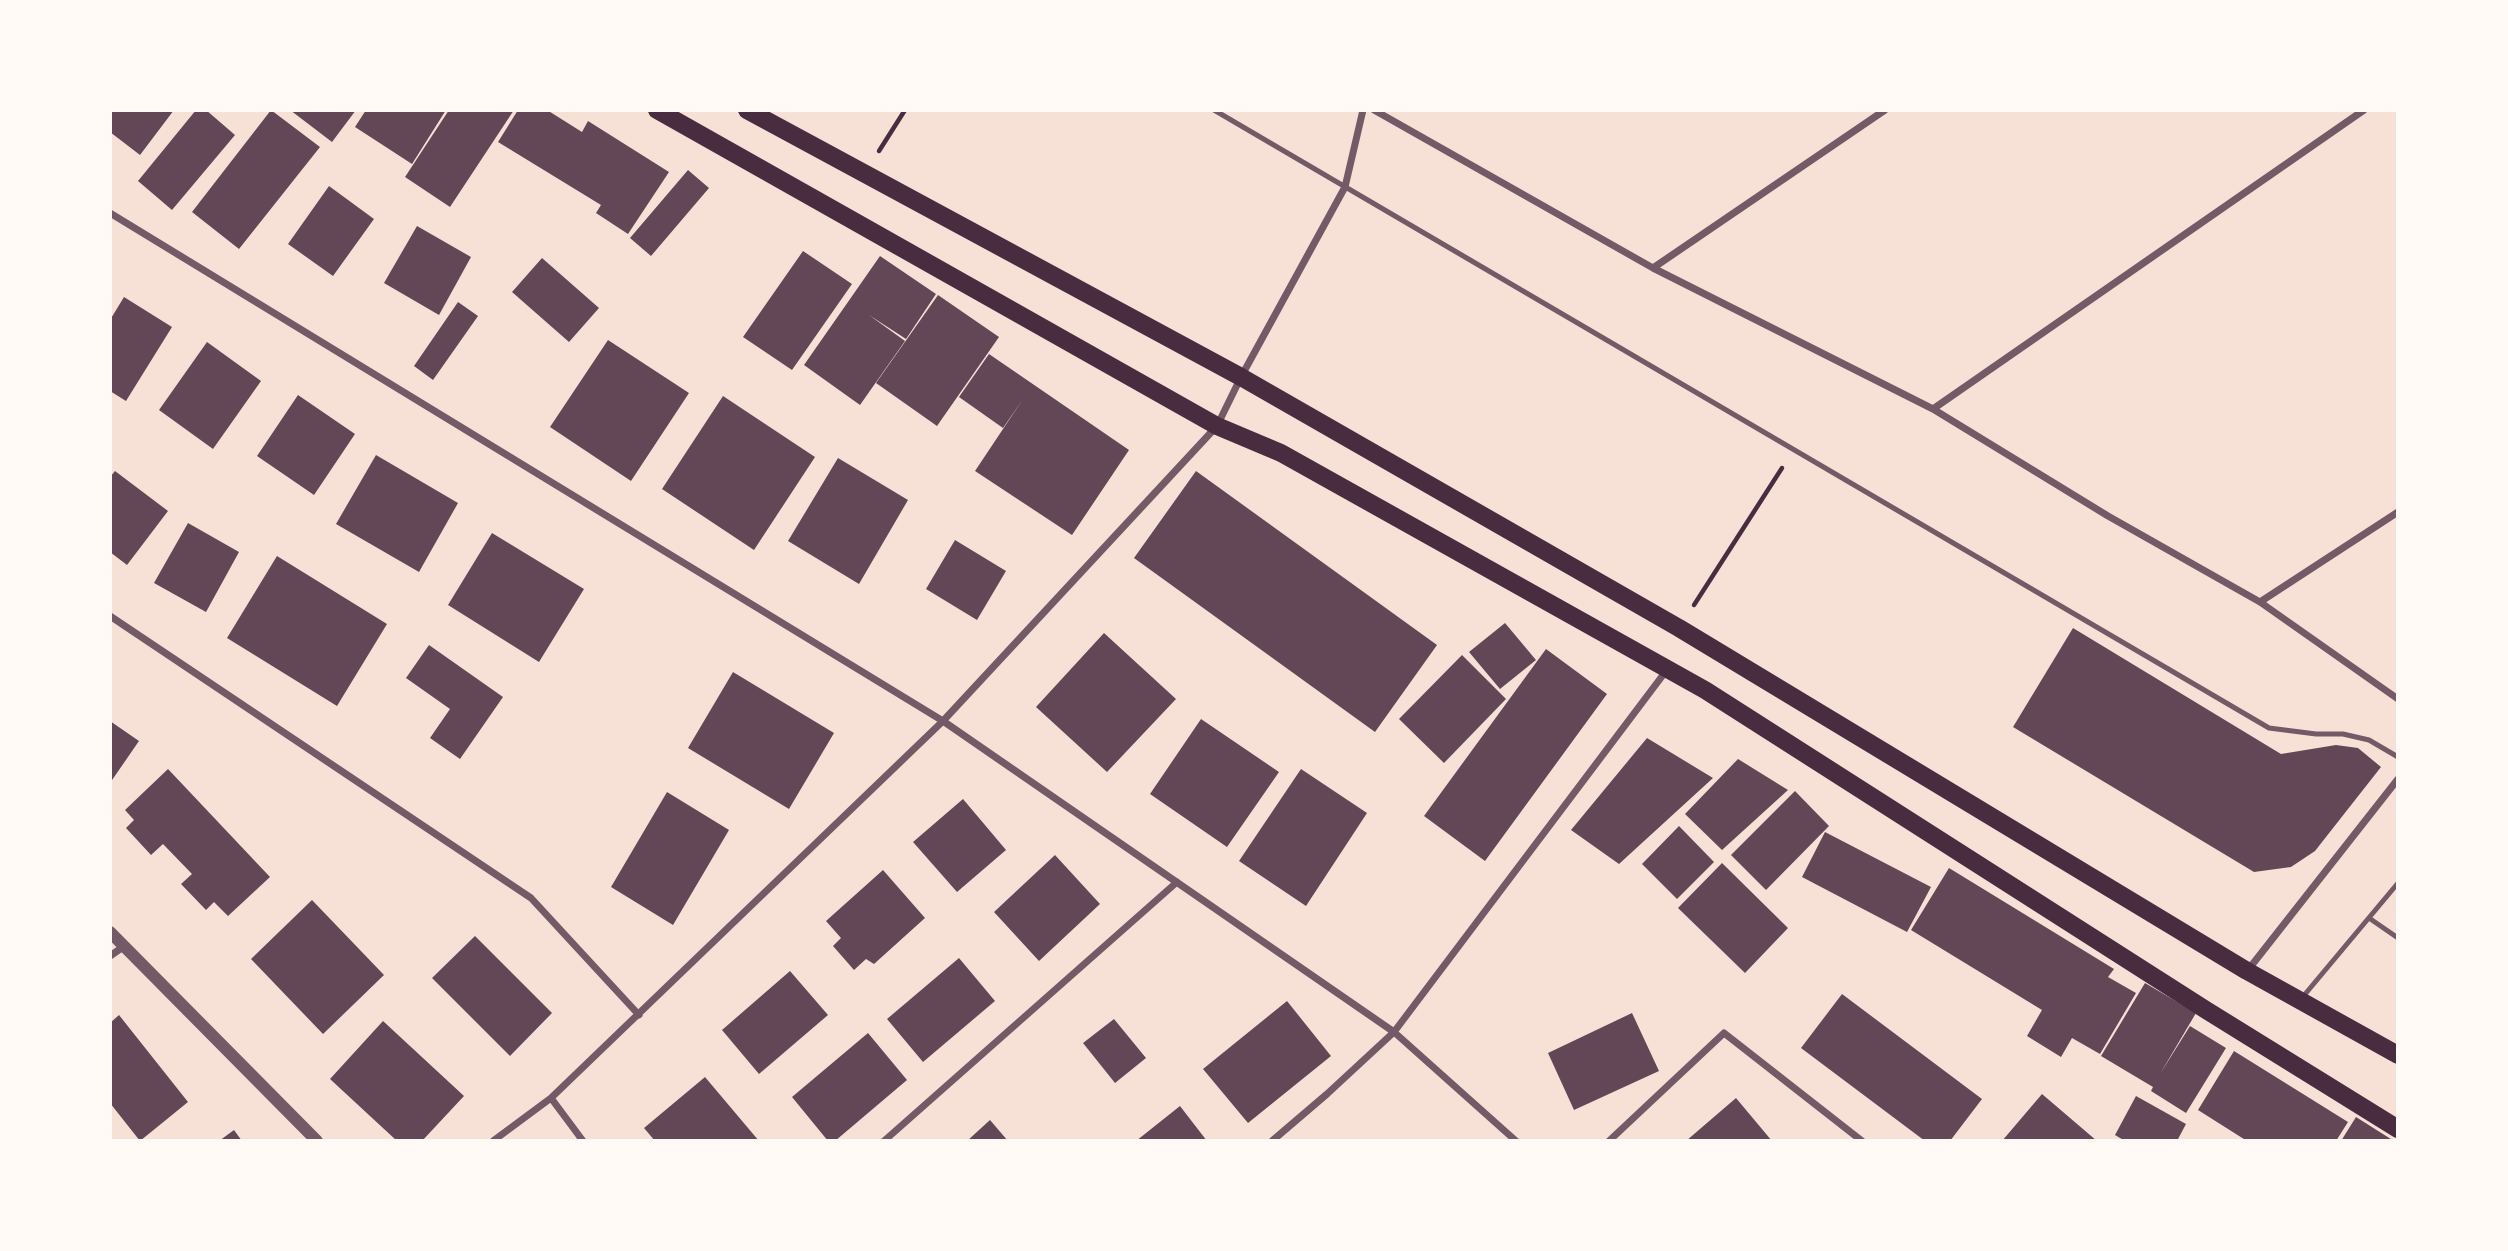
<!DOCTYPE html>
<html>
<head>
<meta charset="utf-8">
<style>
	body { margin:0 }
	#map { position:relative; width:2508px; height:1251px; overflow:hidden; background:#f7e1d7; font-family:Arial,sans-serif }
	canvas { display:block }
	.frame { position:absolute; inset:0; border:112px solid #fffaf5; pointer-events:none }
</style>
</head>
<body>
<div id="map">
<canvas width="2508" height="1251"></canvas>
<div class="frame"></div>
</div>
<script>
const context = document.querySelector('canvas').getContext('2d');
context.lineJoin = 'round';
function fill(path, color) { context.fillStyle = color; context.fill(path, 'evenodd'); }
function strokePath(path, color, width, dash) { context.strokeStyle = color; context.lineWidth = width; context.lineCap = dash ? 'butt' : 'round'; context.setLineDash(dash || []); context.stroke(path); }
fill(new Path2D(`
	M110,110H174L140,155L110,132Z
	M196,110H206L235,135L172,210L138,181Z
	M271,110L320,147L239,249L192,212Z
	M290,110H356L332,142Z
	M366,110H446L412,164L355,127Z
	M449,110H514L450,207L405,177Z
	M518,110H547L582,132L588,121L669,172L628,234L596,213L601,205L498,142Z
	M688,170L709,188L651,256L630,238Z
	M329,186L374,219L333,276L288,244Z
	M417,226L471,257L439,315L384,283Z
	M803,251L852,284L792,370L743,337Z
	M880,256L936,294L906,339L869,315L905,341L860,405L804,365Z
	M542,258L599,308L569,342L512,292Z
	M938,295L999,337L937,426L876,383Z
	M124,297L172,327L126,401L110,391V320Z
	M458,302L478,316L433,380L414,366Z
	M608,340L689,393L631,481L550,427Z
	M207,342L261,381L213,449L159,410Z
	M989,354L1129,450L1072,535L975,471L1023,399L1003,428L959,397Z
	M298,395L355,434L314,495L257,456Z
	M723,396L815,457L754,550L662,489Z
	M376,455L458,503L419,572L336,524Z
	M838,458L908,500L859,584L788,541Z
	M115,471L168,511L127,565L110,552V477Z
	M1196,471L1437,645L1375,732L1134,558Z
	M188,523L239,552L206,612L154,583Z
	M492,533L584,589L539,662L448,605Z
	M955,540L1006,571L977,620L926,589Z
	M277,556L387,624L337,706L227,638Z
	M1505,623L1536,660L1500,689L1469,652Z
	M2073,628L2281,754L2336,745L2358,748L2381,767L2315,851L2291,867L2254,872L2013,727Z
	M1104,633L1176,699L1107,772L1036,707Z
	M429,645L503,697L460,759L430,738L450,709L406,678Z
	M1546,649L1607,694L1485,861L1424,816Z
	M1462,655L1506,699L1444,763L1399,719Z
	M733,672L834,733L789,809L688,748Z
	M1201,719L1279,772L1227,847L1150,794Z
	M110,721L139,741L110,783Z
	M1647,738L1713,778L1619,864L1571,830Z
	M1738,759L1788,790L1722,850L1685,814Z
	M168,769L270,877L228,916L214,902L206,910L181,884L192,874L163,844L151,855L126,828L134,820L125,810Z
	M1301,769L1367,813L1306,906L1239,861Z
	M1795,791L1829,826L1766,890L1731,855Z
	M667,792L729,830L673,925L611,887Z
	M963,799L1006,850L957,892L913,842Z
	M1679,826L1714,862L1677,899L1642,864Z
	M1825,832L1931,887L1907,932L1802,877Z
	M1055,855L1100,904L1039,961L994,912Z
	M1722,863L1788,928L1745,973L1678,908Z
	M1949,868L2114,969L2108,977L2136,993L2100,1054L2072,1038L2061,1057L2027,1036L2042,1010L1911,930Z
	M883,870L925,918L874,964L866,959L854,970L833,946L841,938L826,921Z
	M312,900L384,975L323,1034L251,959Z
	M475,936L552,1013L510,1056L432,978Z
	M959,958L995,1001L923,1062L887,1019Z
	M790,971L828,1015L759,1074L722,1030Z
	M2145,983L2196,1013L2160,1074L2190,1026L2226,1048L2186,1113L2151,1091L2153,1087L2101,1056Z
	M1842,994L1982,1099L1950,1141H1925L1801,1048Z
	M1287,1001L1331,1056L1248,1123L1203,1069Z
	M1632,1013L1659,1071L1574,1110L1548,1053Z
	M119,1015L188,1102L140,1141L110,1103V1023Z
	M1114,1019L1146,1058L1115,1083L1083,1043Z
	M383,1021L464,1096L422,1141H397L330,1079Z
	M868,1033L907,1080L835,1141H828L792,1097Z
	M2234,1051L2348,1122L2336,1141H2247L2198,1110Z
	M705,1077L759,1141H655L644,1128Z
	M2042,1094L2097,1141H2002Z
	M2136,1096L2186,1124L2177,1141H2125L2115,1135Z
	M1736,1098L1772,1141H1686Z
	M1180,1106L1207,1141H1136Z
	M2356,1117L2394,1141H2341Z
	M990,1120L1008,1141H967Z
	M234,1130L242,1141H219Z`), '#644757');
strokePath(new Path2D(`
	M879,151L905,110
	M1694,605L1782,468`), '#4a2c40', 4.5);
strokePath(new Path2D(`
	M1214,110L2269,728L2316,734H2343L2369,740L2398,757
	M2369,918L2398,938
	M2301,999L2398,883`), '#755966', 5);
strokePath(new Path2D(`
	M1374,110L1653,268L1933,409L2108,516L2260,602L2398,699
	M110,213L943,721L1394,1032L1516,1141
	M1653,268L1885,110
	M1933,409L2364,110
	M2260,602L2398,512
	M110,616L531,898L639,1015
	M110,956L123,947
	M2248,970L2398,779
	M551,1098L583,1141
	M493,1141L551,1098L943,721L1217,426L1241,377L1345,187L1363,110
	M884,1141L1177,882
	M1272,1141L1327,1094L1394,1032L1666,671
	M1609,1141L1724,1033L1862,1141`), '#755966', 7);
strokePath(new Path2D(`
	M110,932L317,1141`), '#755966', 12);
strokePath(new Path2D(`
	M657,110L1217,426L1281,453L1705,690L2206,1010L2398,1129
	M747,110L1241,377L1679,628L2247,971L2398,1055`), '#4a2c40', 18);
</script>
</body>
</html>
